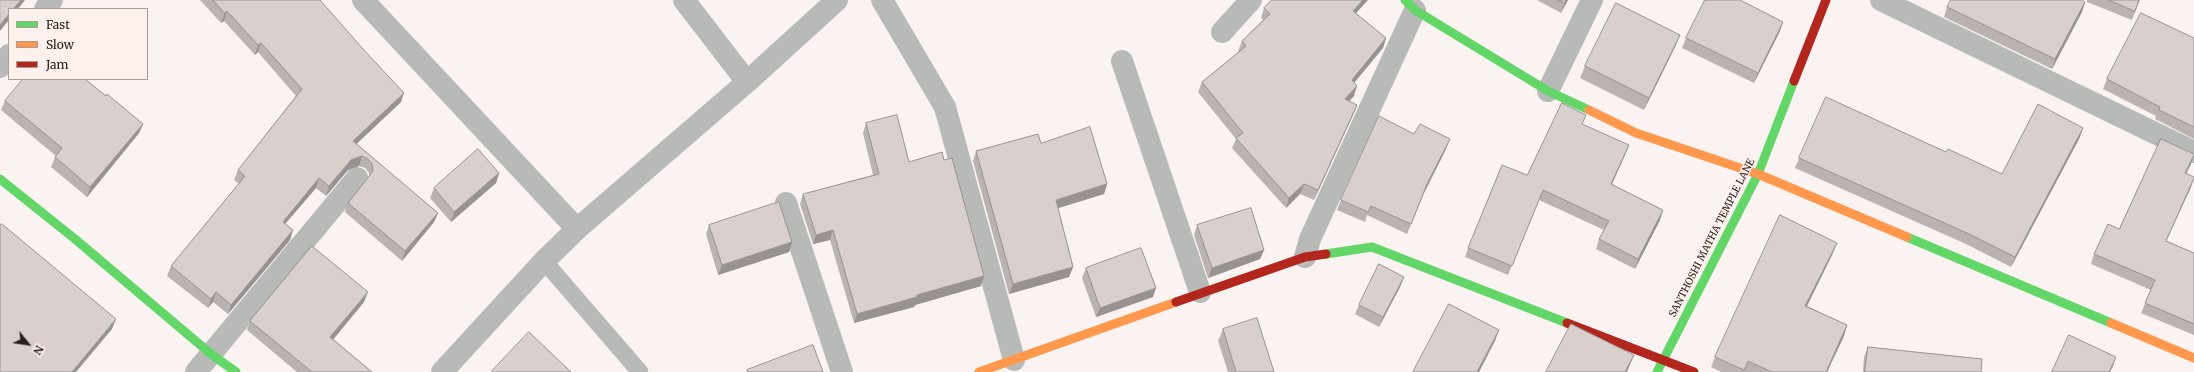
<!DOCTYPE html>
<html>
<head>
<meta charset="utf-8">
<style>
	body { margin:0 }
	#map { position:relative; width:2194px; height:372px; overflow:hidden; background:#faf3f2; font-family:Merriweather,serif }
	canvas { display:block }
	.legend { position:absolute; left:8px; top:8px; width:140px; height:72px; box-sizing:border-box; background:#fdf1ee; border:1px solid #a99d9a; margin:0; padding:5px 7px; list-style:none; font-size:12px; color:#2b201d }
	.legend li { display:flex; align-items:center; gap:8px; height:20px }
	.legend b { width:20px; border:1px solid #a99d9a }
	.north { position:absolute; left:8px; top:324px; width:40px; height:40px; -webkit-text-stroke:3px #fdf1ee; paint-order:stroke; rotate:120deg; font-size:11px; font-weight:700; line-height:16px; text-align:center; color:#2b201d }
	.north::after { content:''; display:block; margin:auto; width:14px; height:18px; background:#2b201d; clip-path:polygon(50% 0,100% 100%,50% 72%,0 100%) }
</style>
</head>
<body>
<div id="map">
<canvas width="2194" height="372"></canvas>
<ul class="legend">
<li><b style="height:5px;background:#63d668"></b>Fast</li>
<li><b style="height:5px;background:#ff974d"></b>Slow</li>
<li><b style="height:5px;background:#b3261e"></b>Jam</li>
</ul>
<div class="north">N</div>
</div>
<script>
const context = document.querySelector('canvas').getContext('2d');
context.lineJoin = 'round';
function strokePath(path, color, width, dash) { context.strokeStyle = color; context.lineWidth = width; context.lineCap = dash ? 'butt' : 'round'; context.setLineDash(dash || []); context.stroke(path); }
function fill(path, color) { context.fillStyle = color; context.fill(path, 'evenodd'); }
function label(font, color, halo, rows, align = 'center') {
  context.font = font + ' Merriweather,serif'; context.lineWidth = 3; context.setLineDash([]); context.textBaseline = 'middle'; context.strokeStyle = halo; context.fillStyle = color; for (const [text, x, y, turn = 0] of rows) {
    context.save(); context.translate(x, y); context.rotate((+turn || 0) * Math.PI / 180); context.textAlign = isNaN(turn) ? turn : align; if (halo) context.strokeText(text, 0, 0); context.fillText(text, 0, 0); context.restore();
  }
}
strokePath(new Path2D(`
	M544,261L640,372`), '#b8bab7', 17);
strokePath(new Path2D(`
	M363,0L577,229
	M684,0L747,82
	M882,0L945,107L1014,360
	M1881,0L2194,152
	M45,9L52,0
	M1222,32L1251,0
	M1122,61L1200,292
	M0,67L9,55
	M1548,91L1592,0
	M786,203L842,372
	M1305,257L1310,239L1415,10
	M196,372L357,178
	M442,372L544,261L577,229L747,82L837,0`), '#b8bab7', 22);
strokePath(new Path2D(`
	M1405,0L1415,10L1548,91L1589,110
	M0,179L75,239L211,354L236,372
	M1907,237L2111,323
	M1326,254L1372,247L1567,323
	M1657,372L1758,174L1794,81`), '#63d668', 9);
strokePath(new Path2D(`
	M1589,110L1636,133L1758,174L1907,237
	M2111,323L2194,358
	M979,372L1176,302`), '#ff974d', 9);
strokePath(new Path2D(`
	M1794,81L1826,0
	M1176,302L1305,257L1326,254
	M1567,323L1694,372`), '#b3261e', 9);
fill(new Path2D(`
	M200,0H320L401,102L356,144L438,213L434,222L402,261L345,212L348,203L369,176V173L365,168L359,166L348,170L326,196L316,188L285,224L293,230L290,240L228,314L213,302L208,308L167,276L171,266L239,184L234,180L238,170L296,96L258,52L255,55L224,21L221,23Z
	M1537,0H1568L1561,13Z
	M2087,0H2140L2132,20L2087,2Z
	M2085,2L2082,12L2052,69L1944,17L1947,7Z
	M1264,8L1356,14L1386,38L1383,48L1354,83V96L1349,101L1357,105L1353,115L1314,200L1300,194L1286,208L1232,148L1236,139L1198,92L1202,82L1239,52L1238,51L1242,41L1263,20L1261,18Z
	M1780,31L1754,83L1682,48L1686,38Z
	M1680,35L1675,47L1644,110L1580,78L1585,66Z
	M2194,38V139L2155,119L2156,116L2103,89L2107,79Z
	M5,101L143,124L139,133L87,197L51,167L55,157L56,156L1,110Z
	M866,123L909,162L981,286L915,305L914,307L854,323L830,240L813,244L800,204L803,194L873,175L863,133Z
	M1583,125L1625,155L1612,184L1660,220L1635,269L1596,249L1599,239L1604,230L1539,200L1508,275L1465,257L1468,248L1527,175Z
	M2083,128L2079,139L2011,267L1966,244L1795,168L1799,158L1946,152L2002,174Z
	M1414,134L1446,149L1424,193L1407,234L1367,215L1365,222L1337,210L1341,200Z
	M1041,143L1107,184L1104,194L1058,208L1073,267L1069,277L1009,294L973,161L976,151Z
	M2191,164L2186,174L2191,187L2166,241L2194,253V335L2141,313L2151,290L2091,264L2094,254L2119,229Z
	M499,173L496,183L451,222L430,198L434,188Z
	M709,225L792,242L789,252L718,275L706,234Z
	M1197,225L1264,250L1260,259L1208,278L1194,235Z
	M1833,253L1807,306L1847,325L1844,336L1827,372H1721L1711,367L1715,357Z
	M1086,268L1153,297L1096,317L1082,278Z
	M1404,277L1400,287L1379,327L1355,314L1359,305Z
	M364,302L333,339L372,372H297L247,330L250,321Z
	M1223,329L1274,372H1228L1218,341Z
	M1868,347L1981,372H1863L1864,357Z`), '#bbb3b1');
fill(new Path2D(`
	M21,0H25L18,9H13Z
	M1363,0H1368L1349,21L1353,11Z
	M1566,0H1568L1561,13L1565,3Z
	M2085,2L2082,12L2052,69L2055,59Z
	M227,11L224,21L221,23L225,13Z
	M9,14V20L0,31V25Z
	M1783,22L1780,31L1754,83L1758,73Z
	M1680,35L1675,47L1644,110L1649,98Z
	M1386,38L1383,48L1348,90L1352,80Z
	M261,43L258,52L255,55L258,45Z
	M1357,86L1354,96L1342,109L1345,99Z
	M404,93L401,102L349,151L353,141Z
	M1357,105L1353,115L1314,200L1318,190Z
	M143,124L139,133L87,197L90,187Z
	M2083,128L2079,139L2011,267L2015,257Z
	M1450,139L1446,149L1424,193L1407,234L1427,184Z
	M1629,145L1625,155L1608,193L1611,184Z
	M2194,155L2191,164L2181,183L2185,173Z
	M362,156L359,166L348,170L326,196L329,186L351,160Z
	M499,173L496,183L451,222L454,212Z
	M319,178L316,188L279,231L283,222Z
	M2194,178L2191,187L2162,250Z
	M1107,184L1104,194L1052,210L1056,200Z
	M1304,184L1300,194L1286,208L1289,198Z
	M1663,210L1660,220L1635,269L1638,259Z
	M438,213L434,222L402,261L405,251Z
	M293,230L290,240L228,314L231,305Z
	M833,230L830,240L813,244L816,235Z
	M792,242L789,252L718,275L722,265Z
	M1837,243L1833,253L1802,316L1805,306Z
	M1264,250L1260,259L1208,278L1212,268Z
	M1073,267L1069,277L1009,294L1013,284Z
	M984,276L981,286L915,305L914,307L854,323L857,314L917,295Z
	M1404,277L1400,287L1379,327L1383,317Z
	M1156,288L1153,297L1096,317L1100,308Z
	M216,292L213,302L208,308L211,299Z
	M368,292L364,302L327,347L330,337Z
	M116,319L112,329L76,372H72Z
	M1847,325L1844,336L1827,372H1826Z
	M1499,330L1495,341L1479,372H1477Z
	M1634,355L1629,367L1627,372H1625Z
	M2116,357L2113,366L2110,372H2109Z`), '#989290');
const building = new Path2D(`
	M0,0H21L13,9H9V14L0,25Z
	M213,0H320L363,49L404,93L353,141L438,213L405,251L348,203L373,171L372,164L368,159L362,156L351,160L329,186L319,178L283,222L293,230L231,305L216,292L211,299L171,266L245,176L238,170L302,89L261,43L258,45L227,11L225,13Z
	M1272,0H1363L1353,11L1386,38L1352,80L1357,86L1345,99L1357,105L1318,190L1304,184L1289,198L1236,138L1243,133L1202,82L1246,46L1242,41L1270,14L1264,8Z
	M1559,0H1566L1565,3Z
	M1705,0H1740L1783,22L1758,73L1686,38Z
	M1951,0H2082L2085,2L2055,59L1947,7Z
	M2109,0H2139L2135,11Z
	M1616,3L1680,35L1649,98L1585,66Z
	M2141,13L2194,38V127L2159,110L2160,107L2107,79Z
	M23,79H85L106,96L107,94L143,124L90,187L55,157L62,148L5,101Z
	M1826,97L1946,152L1948,149L2002,174L2038,104L2083,128L2015,257L1969,234L1799,158Z
	M1562,103L1586,115L1582,124L1629,145L1611,184L1663,210L1638,259L1599,239L1609,221L1543,190L1512,266L1468,248L1502,165L1527,175Z
	M897,115L909,162L942,152L944,160L952,158L984,276L917,295V297L857,314L833,230L816,235L803,194L879,174L866,123Z
	M1379,116L1414,134L1420,124L1450,139L1427,184L1411,224L1371,206L1368,212L1341,200Z
	M1090,127L1107,184L1056,200L1073,267L1013,284L976,151L1038,134L1041,143Z
	M2161,139L2194,154V155L2185,173L2194,177V178L2166,241L2194,253V324L2145,303L2155,280L2094,254L2108,224L2119,229Z
	M478,149L499,173L454,212L434,188Z
	M779,202L792,242L722,265L709,225Z
	M1251,208L1264,250L1212,268L1197,225Z
	M1780,215L1837,243L1805,306L1847,325L1826,372H1772L1748,361L1744,370L1715,357Z
	M2,224L116,319L72,372H0V225Z
	M312,246L368,292L330,337L372,372H312L250,321Z
	M1141,248L1156,288L1100,308L1086,268Z
	M1379,264L1404,277L1383,317L1359,305Z
	M1449,304L1499,330L1477,372H1413Z
	M1257,318L1274,372H1236L1223,329Z
	M1571,324L1634,355L1625,372H1546Z
	M529,332L571,372H493L492,371Z
	M2069,335L2116,357L2109,372H2052Z
	M813,345L823,372H748L747,370Z
	M1868,347L1982,359L1981,372H1865Z`);
fill(building, '#d9d0ce');
strokePath(building, '#989290', 1);
label('10px', '#2b201d', '#fdf1ee', [
	["SANTHOSHI MATHA TEMPLE LANE",1712,238,-63]
]);
</script>
</body>
</html>
